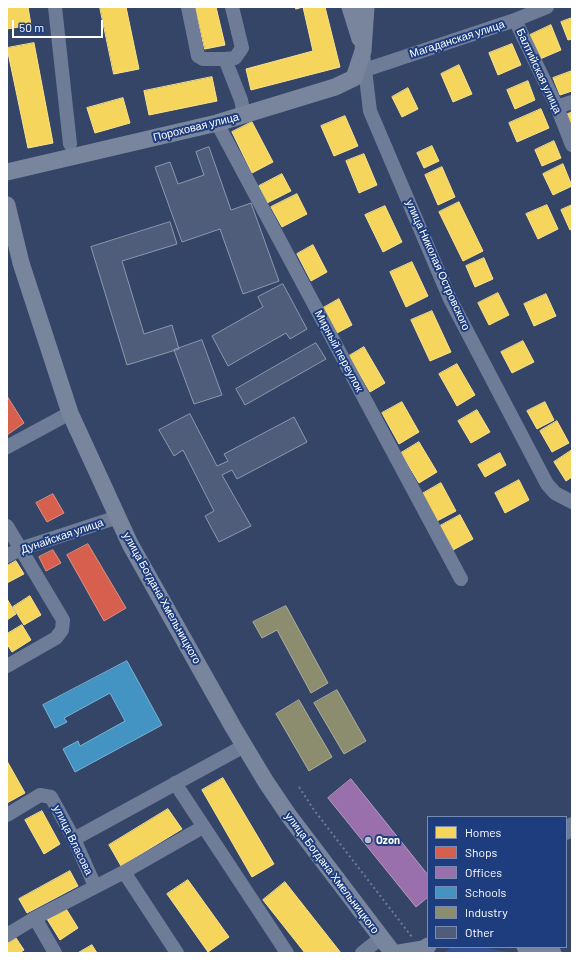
<!DOCTYPE html>
<html>
<head>
<meta charset="utf-8">
<style>
	body { margin:0 }
	#map { position:relative; width:579px; height:960px; overflow:hidden; background:#344568; font-family:Barlow,sans-serif }
	canvas { display:block }
	.frame { position:absolute; inset:0; border:8px solid #fff; pointer-events:none }
	.legend { position:absolute; left:427px; top:816px; width:140px; height:132px; box-sizing:border-box; background:#1e3d7e; border:1px solid #788bb2; margin:0; padding:5px 7px; list-style:none; font-size:12px; color:#fff }
	.legend li { display:flex; align-items:center; gap:8px; height:20px }
	.legend b { width:20px; border:1px solid #788bb2 }
	.scale { position:absolute; left:12px; top:20px; width:91px; height:18px; box-sizing:border-box; border:2px solid #fff; border-top:0; padding-left:5px; font-size:12px; line-height:14px; white-space:nowrap; color:#fff; -webkit-text-stroke:3px #1e3d7e; paint-order:stroke }
</style>
</head>
<body>
<div id="map">
<canvas width="579" height="960"></canvas>
<div class="frame"></div>
<ul class="legend">
<li><b style="height:11px;background:#f6d55c"></b>Homes</li>
<li><b style="height:11px;background:#d6604d"></b>Shops</li>
<li><b style="height:11px;background:#9970ab"></b>Offices</li>
<li><b style="height:11px;background:#4393c3"></b>Schools</li>
<li><b style="height:11px;background:#8c8c6e"></b>Industry</li>
<li><b style="height:11px;background:#505d7a"></b>Other</li>
</ul>
<div class="scale">50 m</div>
</div>
<script>
const context = document.querySelector('canvas').getContext('2d');
context.lineJoin = 'round';
function fill(path, color) { context.fillStyle = color; context.fill(path, 'evenodd'); }
function strokePath(path, color, width, dash) { context.strokeStyle = color; context.lineWidth = width; context.lineCap = dash ? 'butt' : 'round'; context.setLineDash(dash || []); context.stroke(path); }
function label(font, color, halo, rows, align = 'center') {
  context.font = font + ' Barlow,sans-serif'; context.lineWidth = 4; context.setLineDash([]); context.textBaseline = 'middle'; context.strokeStyle = halo; context.fillStyle = color; for (const [text, x, y, turn = 0] of rows) {
    context.save(); context.translate(x, y); context.rotate((+turn || 0) * Math.PI / 180); context.textAlign = isNaN(turn) ? turn : align; if (halo) context.strokeText(text, 0, 0); context.fillText(text, 0, 0); context.restore();
  }
}
fill(new Path2D(`
	M452,947H483L513,953H443Z`), '#315295');
const homes = new Path2D(`
	M7,7H28L31,25L7,29Z
	M100,7H126L139,69L114,74Z
	M195,7H216L225,45L205,49Z
	M296,7H325L340,67L251,90L246,69L313,51L303,7L296,9Z
	M572,18V39L568,40L561,22Z
	M551,25L561,50L540,59L530,35Z
	M34,43L53,143L28,148L7,48Z
	M512,44L521,65L498,75L489,53Z
	M459,65L472,94L453,102L441,74Z
	M572,71V91L560,95L553,78Z
	M212,77L217,101L149,115L144,91Z
	M528,81L535,100L515,109L507,90Z
	M408,88L418,109L402,117L392,97Z
	M123,98L130,123L95,133L87,108Z
	M541,109L549,128L517,142L509,123Z
	M572,112V128L566,115Z
	M345,116L358,146L334,156L321,126Z
	M252,122L273,162L252,173L232,132Z
	M554,141L561,158L542,166L535,150Z
	M432,146L439,161L424,168L417,153Z
	M364,154L377,185L359,193L346,161Z
	M563,164L572,186L553,195L543,174Z
	M442,167L455,197L438,205L425,175Z
	M282,174L291,191L267,203L259,186Z
	M297,194L307,214L282,227L271,207Z
	M459,202L483,251L463,261L439,212Z
	M547,205L558,229L538,239L526,214Z
	M572,205V229L570,230L561,210Z
	M385,206L402,242L383,252L365,215Z
	M313,245L327,272L311,281L297,254Z
	M484,258L493,279L475,287L466,266Z
	M412,262L428,296L406,307L390,272Z
	M498,293L509,315L489,325L478,303Z
	M546,294L556,316L534,326L524,304Z
	M339,299L352,325L337,333L323,308Z
	M432,311L451,352L430,361L411,320Z
	M523,341L534,362L512,373L501,352Z
	M364,347L385,383L370,392L349,356Z
	M457,364L475,395L457,406L439,374Z
	M402,402L419,432L399,444L382,413Z
	M545,402L554,420L537,429L527,411Z
	M477,410L490,432L471,443L458,421Z
	M557,421L569,443L552,452L540,431Z
	M419,442L437,472L419,483L401,453Z
	M572,450V477L566,481L554,462Z
	M500,453L506,465L485,477L478,465Z
	M519,480L529,500L505,513L495,493Z
	M441,483L456,511L437,521L422,494Z
	M460,515L473,539L453,550L440,526Z
	M16,561L24,574L7,583V566Z
	M30,596L41,615L24,625L13,607Z
	M7,599L16,614L7,620Z
	M22,625L31,640L12,652L7,644V634Z
	M7,761L25,793L7,803Z
	M223,778L274,864L252,877L202,790Z
	M168,809L182,829L121,866L109,845Z
	M42,811L60,844L44,854L25,820Z
	M70,871L78,886L27,913L19,899Z
	M188,880L229,937L208,952L167,894Z
	M285,882L341,953H305L263,900Z
	M65,907L78,928L60,940L47,919Z
	M16,938L24,950L19,953H7V944Z
	M92,945L97,953H78Z`);
fill(homes, '#f6d55c');
strokePath(homes, '#f9e28d', 1);
const shops = new Path2D(`
	M7,396L24,423L7,435Z
	M53,494L64,513L47,522L36,503Z
	M88,544L126,608L104,621L67,555Z
	M53,550L61,563L46,571L39,557Z`);
fill(shops, '#d6604d');
strokePath(shops, '#e29082', 1);
const offices = new Path2D(`
	M351,779L428,875V897L416,907L328,798Z`);
fill(offices, '#9970ab');
strokePath(offices, '#b89bc4', 1);
const schools = new Path2D(`
	M127,661L162,725L75,772L63,749L78,741L80,746L125,721L110,693L64,718L67,722L55,728L43,705Z`);
fill(schools, '#4393c3');
strokePath(schools, '#7bb3d5', 1);
const industry = new Path2D(`
	M286,606L328,683L311,693L277,630L262,638L253,622Z
	M337,690L366,741L344,754L314,703Z
	M299,700L332,757L309,771L276,714Z`);
fill(industry, '#8c8c6e');
strokePath(industry, '#aeae9a', 1);
const building = new Path2D(`
	M209,147L231,210L251,203L279,281L243,294L220,229L182,242L155,167L170,162L178,184L204,175L196,152Z
	M170,222L177,244L122,261L144,334L172,325L179,349L127,365L91,247Z
	M283,284L307,329L290,339L286,333L228,366L212,336L263,307L258,297Z
	M202,340L222,395L194,404L174,350Z
	M316,343L326,359L245,405L236,389Z
	M190,414L217,466L228,461L224,454L294,417L307,442L237,479L232,470L222,475L251,526L219,542L205,516L214,511L183,450L174,456L159,430Z`);
fill(building, '#505d7a');
strokePath(building, '#8d98ad', 1);
strokePath(new Path2D(`
	M299,787L314,810L412,937`), '#6f7c97', 2, [2, 3]);
strokePath(new Path2D(`
	M55,7L70,144
	M188,7L198,56L203,59H225L241,100L244,115
	M515,20L557,107L572,145
	M363,53L370,111L450,299L547,484L555,493L572,502
	M225,59L235,58L242,48L232,7
	M365,70L515,20L547,7
	M557,107L572,102
	M217,123L461,579
	M7,447L70,413
	M7,526L63,620L62,630L56,638L7,666
	M7,556L20,549L118,517
	M175,783L287,953
	M7,815L40,795L51,797L74,839L95,886
	M566,833L572,824
	M74,839L244,746
	M124,872L203,827
	M35,918L55,953
	M7,935L35,918L124,872L177,953
	M362,953L381,938`), '#6f7c97', 14);
strokePath(new Path2D(`
	M350,7L360,39
	M7,172L217,123L335,87L354,78L363,51L366,7
	M7,205L21,263L70,413L130,544L233,727L266,782L289,816L393,953
	M525,947L553,953
	M399,953L423,949L428,946`), '#78859d', 17);
for (const [x, y, r, color] of [
	[368,840,4,"#b8beca"]
]) { const dot = new Path2D(); dot.arc(x, y, r, 0, 2 * Math.PI); context.fillStyle = color; context.fill(dot); strokePath(dot, '#1e3d7e', 1.5); }
label('11px', '#fff', '#1e3d7e', [
	["Магаданская улица",457,39,-18],
	["Балтийская улица",539,71,65],
	["Пороховая улица",196,127,-14],
	["улица Николая Островского",438,265,66],
	["Мирный переулок",339,351,62],
	["Дунайская улица",62,536,-19],
	["улица Богдана Хмельницкого",162,598,61],
	["улица Власова",73,840,64],
	["улица Богдана Хмельницкого",332,873,53]
]);
label('bold 11px', '#fff', '#1e3d7e', [
	["Ozon",376,840]
], 'left');
</script>
</body>
</html>
